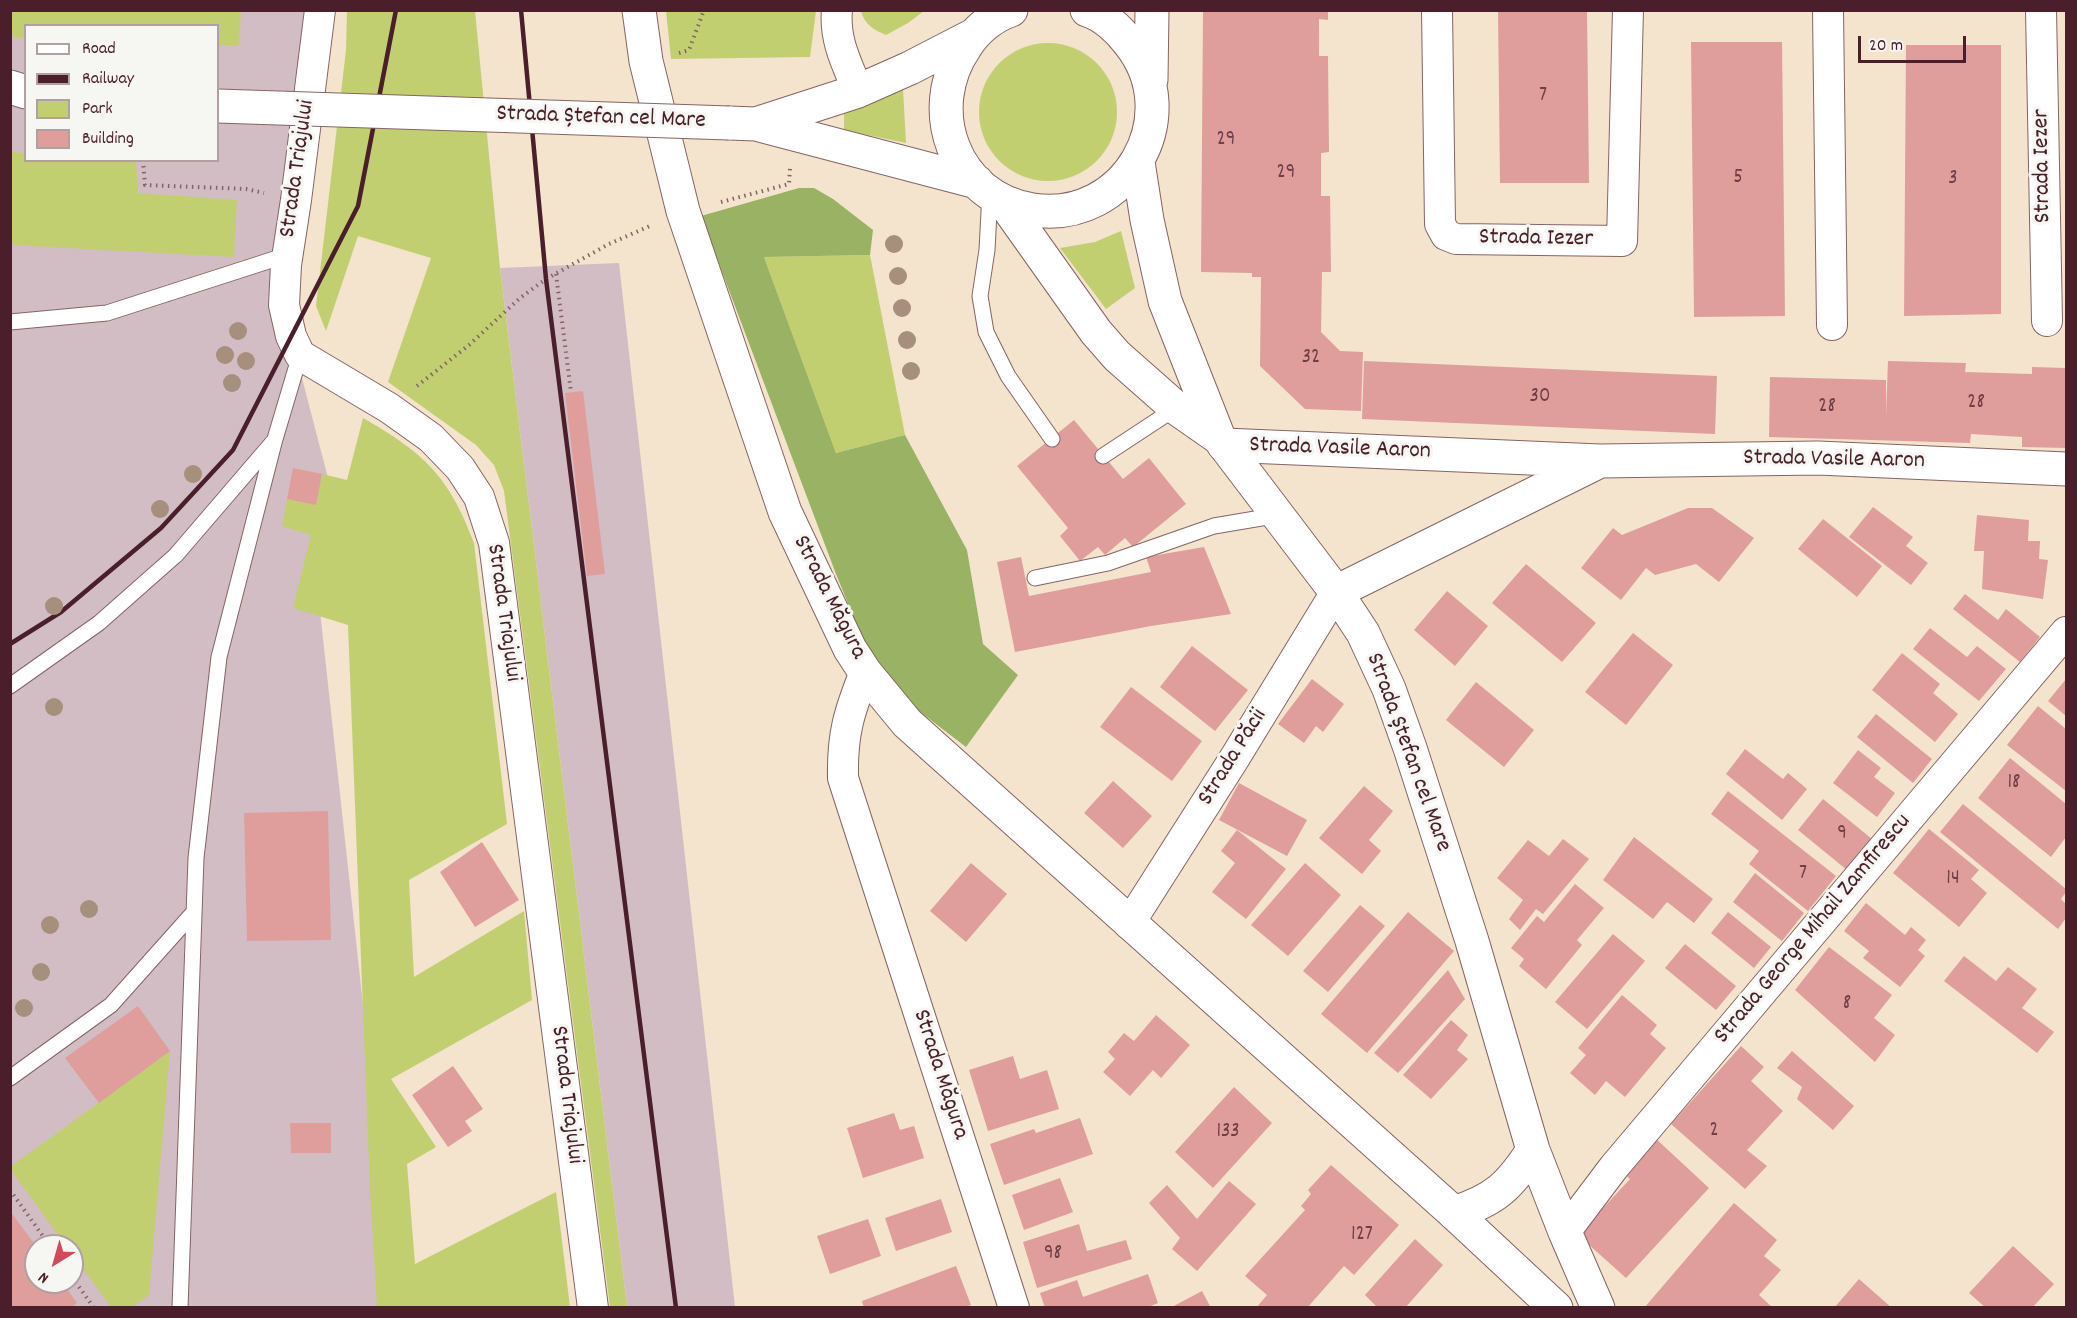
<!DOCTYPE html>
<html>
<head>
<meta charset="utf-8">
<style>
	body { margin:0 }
	#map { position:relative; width:2077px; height:1318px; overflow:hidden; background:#f4e3cd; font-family:Dekko,sans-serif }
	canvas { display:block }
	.frame { position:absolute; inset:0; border:12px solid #4a1f2b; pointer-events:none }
	.legend { position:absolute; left:24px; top:24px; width:195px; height:138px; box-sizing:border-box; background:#f6f6f2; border:2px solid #b1a0a2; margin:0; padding:8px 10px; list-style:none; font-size:18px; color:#4a1f2b }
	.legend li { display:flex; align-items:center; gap:12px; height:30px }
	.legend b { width:30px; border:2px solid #b1a0a2 }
	.north { position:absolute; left:24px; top:1234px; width:60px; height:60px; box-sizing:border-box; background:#f6f6f2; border:2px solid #b1a0a2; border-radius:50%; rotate:217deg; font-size:16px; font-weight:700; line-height:24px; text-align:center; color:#4a1f2b }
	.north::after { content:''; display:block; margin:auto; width:21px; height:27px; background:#d1495b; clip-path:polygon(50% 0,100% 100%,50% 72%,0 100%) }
	.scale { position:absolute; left:1858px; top:36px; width:108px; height:27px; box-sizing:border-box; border:3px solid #4a1f2b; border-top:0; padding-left:8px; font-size:18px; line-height:21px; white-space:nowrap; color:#4a1f2b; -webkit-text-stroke:4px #f6f6f2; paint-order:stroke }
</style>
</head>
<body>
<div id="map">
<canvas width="2077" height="1318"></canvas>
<div class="frame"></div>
<ul class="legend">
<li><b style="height:8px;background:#fff"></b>Road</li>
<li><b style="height:8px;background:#4a1f2b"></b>Railway</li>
<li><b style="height:16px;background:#c2cf71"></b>Park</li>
<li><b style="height:16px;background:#df9e9c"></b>Building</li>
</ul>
<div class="north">N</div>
<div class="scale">20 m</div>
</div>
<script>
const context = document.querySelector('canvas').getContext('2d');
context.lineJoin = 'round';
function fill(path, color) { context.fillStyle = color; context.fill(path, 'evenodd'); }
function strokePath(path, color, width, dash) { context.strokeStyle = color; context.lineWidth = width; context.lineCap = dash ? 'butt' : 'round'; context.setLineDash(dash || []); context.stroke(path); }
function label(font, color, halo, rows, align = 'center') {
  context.font = font + ' Dekko,sans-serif'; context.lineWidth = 6; context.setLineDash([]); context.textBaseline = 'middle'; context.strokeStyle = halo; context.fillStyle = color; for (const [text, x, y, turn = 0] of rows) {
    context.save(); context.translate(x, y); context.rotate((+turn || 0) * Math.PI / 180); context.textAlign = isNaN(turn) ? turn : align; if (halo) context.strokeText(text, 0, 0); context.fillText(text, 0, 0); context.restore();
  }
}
fill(new Path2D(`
	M10,11H320L291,336L328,478L313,547L396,1307H11ZM26,26H218V160H26ZM36,1246H72V1282H36Z
	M619,263L735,1307H627L500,268Z`), '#d2bdc5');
fill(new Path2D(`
	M10,11H241L239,45H218V26H26L25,38L11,37Z
	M347,11H475L500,268L627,1307H610L504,491L494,465L476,445L388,382L431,258L358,236L326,331L316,306L346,50Z
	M666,11H816L810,57L671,59Z
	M861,11V10L924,11L908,23L886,35C874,30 864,24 861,11Z
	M979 112a69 69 0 1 1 138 0a69 69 0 1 1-138 0Z
	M903,89L906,143L844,130V108Z
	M11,152L25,153L26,160L136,161L138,193L237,200L234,257L11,245Z
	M1121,231L1135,288L1106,309L1060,248L1095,242Z
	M870,255L905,435L836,453L764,257Z
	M363,418C424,453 449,476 474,543L507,824L409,880L414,977L524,911L532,1000L391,1079L436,1147L407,1164L415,1264L556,1192L570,1307H377L370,1190L348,625L293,608L311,535L282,526L287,499L316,505L322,474L347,480Z
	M170,1051L149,1295L132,1307H111L72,1254V1246H66L11,1170L10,1167Z`), '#c2cf71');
fill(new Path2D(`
	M799,188H814L833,199L873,230L870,255L764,257L836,453L905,435L967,550L983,644L1018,675L966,747L919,711L881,665L862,638L836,574L701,216Z`), '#99b263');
fill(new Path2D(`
	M1203,10H1328V20L1319,19V56H1328L1329,152L1321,153V196H1330L1331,272H1322L1321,332L1340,351L1363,352L1361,411L1305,409L1260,366L1261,277H1252V273L1201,272Z
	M1498,10H1587L1589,183H1500Z
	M1691,42H1782L1785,316L1694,317Z
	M1906,45H2001V314L1904,316Z
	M1364,361L1717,376L1715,434L1362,419Z
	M1888,361L1966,363L1965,372L2032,374V367L2066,368V448L2022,447V437L1971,434L1970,443L1769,437L1770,377L1886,380V416Z
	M583,391L605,574L587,576L565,393Z
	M1074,420L1123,479L1149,458L1186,504L1133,547L1125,538L1105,555L1098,547L1080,561L1060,536L1068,528L1017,466Z
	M293,468L322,474L316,505L287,499Z
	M1873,507L1913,537L1906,546L1928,563L1911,585L1849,537Z
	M1688,508H1712L1754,538L1719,582L1696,564L1655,575L1646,568L1621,600L1581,568L1613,528L1622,535Z
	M1977,515L2029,520L2028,541H2040L2039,559L2048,560L2043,599L1982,589L1984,551H1974Z
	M1823,519L1882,566L1857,597L1798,549Z
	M1204,547L1231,614L1151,626L1015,652L997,562L1021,557L1029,596L1151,572L1146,557Z
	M1526,564L1596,623L1562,662L1492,603Z
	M1447,591L1488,626L1455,666L1414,630Z
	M1965,594L1998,620L2006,609L2040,637L2020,662L1953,609Z
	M1930,628L1967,657L1977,646L2006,669L1979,701L1913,649Z
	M1633,633L1673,665L1626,725L1585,692Z
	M1192,646L1248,690L1215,731L1160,687Z
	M1902,653L1940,684L1933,693L1958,714L1935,742L1872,690Z
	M1312,679L1344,704L1323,732L1316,726L1304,743L1278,724Z
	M2066,679V716L2048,701Z
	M1476,682L1534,730L1504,767L1446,720Z
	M1131,687L1202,741L1172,781L1100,727Z
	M2038,706L2066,729V791L2007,745Z
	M1876,714L1932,759L1913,783L1857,737Z
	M1745,749L1783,779L1788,773L1807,789L1782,820L1726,774Z
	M1858,750L1881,768L1874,777L1895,793L1877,817L1833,783Z
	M2010,758L2066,804V837L2051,857L1978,798Z
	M1113,781L1152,816L1123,848L1084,813Z
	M1239,783L1307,820L1287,856L1219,820Z
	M1364,786L1393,811L1369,840L1381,851L1362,874L1319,838Z
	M1728,791L1836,876L1808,911L1749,864L1759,851L1711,814Z
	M1823,799L1872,839L1847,870L1798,830Z
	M1963,804L2066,889V892L2061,899L2066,904V918L2058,929L1940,832Z
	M328,811L331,940L247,941L244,813Z
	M1929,829L1979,870L1971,879L1987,893L1959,927L1893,873Z
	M1237,830L1286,869L1246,919L1212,892L1235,863L1221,851Z
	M1634,837L1713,899L1694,923L1667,902L1653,919L1603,880Z
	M1563,839L1589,859L1543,914L1536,909L1520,930L1509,919L1523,900L1497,878L1528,840L1549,856Z
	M482,842L519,900L475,927L440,872Z
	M971,863L1007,894L966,942L930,911Z
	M1305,863L1341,895L1288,956L1251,925Z
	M1755,873L1804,913L1782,941L1733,902Z
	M1575,884L1604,908L1577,940L1582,945L1546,989L1519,966L1524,959L1511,948L1537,916L1544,922Z
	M1866,903L1905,935L1911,927L1926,940L1918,950L1925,956L1900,987L1863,958L1869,951L1844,931Z
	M1360,905L1385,926L1328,992L1303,971Z
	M1408,912L1454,951L1367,1053L1321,1014Z
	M1728,912L1771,947L1754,968L1711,933Z
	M1613,934L1645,961L1587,1029L1555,1002Z
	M1685,944L1736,986L1716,1010L1665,968Z
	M1829,947L1892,995L1874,1018L1895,1035L1875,1062L1795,990Z
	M1964,956L1996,981L2008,967L2037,989L2022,1008L2054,1032L2037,1053L1944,981Z
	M1448,970L1465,999L1398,1073L1374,1053Z
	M1622,995L1657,1025L1650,1034L1666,1048L1625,1097L1606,1081L1595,1095L1570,1073L1586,1055L1578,1048Z
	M138,1006L170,1051L99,1103L65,1058Z
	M1156,1015L1190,1045L1161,1078L1153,1070L1130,1096L1103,1072L1115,1059L1108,1052L1124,1033L1134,1041Z
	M1451,1020L1468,1035L1457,1050L1468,1059L1431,1099L1403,1075Z
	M1741,1046L1764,1067L1751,1081L1783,1111L1747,1150L1767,1166L1745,1189L1671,1124Z
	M1792,1051L1854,1106L1833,1130L1797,1099L1802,1087L1777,1068Z
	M1013,1056L1020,1079L1047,1070L1059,1109L988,1131L969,1070Z
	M453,1066L483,1109L465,1121L472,1131L448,1147L412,1095Z
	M1234,1087L1272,1123L1213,1188L1175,1152Z
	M894,1113L900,1130L914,1126L924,1158L863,1178L847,1128Z
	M1080,1118L1093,1154L1004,1185L990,1144L1034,1129L1036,1133Z
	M290,1123H331V1153H291Z
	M1654,1137L1709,1188L1626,1278L1578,1235L1630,1179L1622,1172Z
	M1331,1165L1399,1225L1354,1275L1344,1266L1307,1308H1256L1267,1295L1245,1276L1305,1210L1301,1206L1311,1194L1308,1190Z
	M1060,1178L1073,1212L1024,1230L1012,1195Z
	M1229,1181L1256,1204L1197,1271L1172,1249L1180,1238L1149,1203L1167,1185L1197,1219Z
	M941,1199L952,1232L896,1251L885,1218Z
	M1734,1203L1777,1240L1764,1256L1781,1270L1759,1295L1773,1308H1644Z
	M10,1211L36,1246V1282H62L77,1303L70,1308H10Z
	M868,1219L881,1256L830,1274L817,1236Z
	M1079,1224L1087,1251L1126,1240L1132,1259L1037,1288L1023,1242Z
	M1415,1239L1443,1265L1405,1308H1378L1365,1295Z
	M2013,1246L2054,1284L2032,1308H1986L1969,1293Z
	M956,1266L971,1305L963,1308H864L862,1301Z
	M1148,1274L1158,1303L1146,1308H1045L1040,1293L1077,1280L1083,1297Z
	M1859,1279L1892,1308H1834Z
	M1202,1291L1211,1308H1170Z`), '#df9e9c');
const service = new Path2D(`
	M990,193L987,250L980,296L986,332L1008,376L1052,439
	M10,322L107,313L287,255
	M1103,456L1176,408
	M1035,578L1108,563L1214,526L1279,515
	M10,686L99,623L176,555L273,442
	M10,1078L111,1005L194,912
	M180,1308L196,858L219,657L275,439L300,355`);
const minor = new Path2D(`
	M320,10L296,200L286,265L284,305L291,336L300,355L389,408L431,438L460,468L479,497L494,543L593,1308
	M837,10C834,40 847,64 858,91
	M1437,10L1440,224L1446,235L1456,239L1622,241L1628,10
	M1828,10L1832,325
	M2041,10L2047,321
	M865,672C849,712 842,734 843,778L1014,1308
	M1129,924L1234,759L1336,592
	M1565,1232L1614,1167L2066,632`);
const tertiary = new Path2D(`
	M639,10L646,61L683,211L785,512L850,649L865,672L907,723L1454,1213L1556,1308
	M1224,445L1600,461L1818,458L2066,469
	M1336,592L1596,463`);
const primary = new Path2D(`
	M1011,10C993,16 976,30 966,46C922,109 954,198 1033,210C1126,224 1188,116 1129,43C1119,29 1103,15 1087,10
	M1151,80L1152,10
	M10,87L26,92
	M729,123L756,124L977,182
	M756,124L858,91L910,68L972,36
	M1138,162L1147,220L1165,301L1219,438
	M1003,201L1096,332L1117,356L1176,408L1219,438L1336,592L1363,633L1389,689L1410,748L1472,941L1533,1150L1565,1232L1598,1308
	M1454,1213C1495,1200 1510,1186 1533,1150`);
strokePath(service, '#866464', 17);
strokePath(minor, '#866464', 32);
strokePath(tertiary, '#866464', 35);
strokePath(primary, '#866464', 35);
strokePath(new Path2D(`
	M679,53L689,50L704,10
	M143,160L145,185L246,189L264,193
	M721,202L789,184L790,168
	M556,274L571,392
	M417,386L469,345L520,298L546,279L609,244L652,225
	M10,1190L50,1246
	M72,1277L94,1308`), '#866464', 4, [1.5, 4.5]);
strokePath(service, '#fff', 15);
strokePath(minor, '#fff', 30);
strokePath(tertiary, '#fff', 33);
strokePath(primary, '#fff', 33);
strokePath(new Path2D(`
	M521,10L546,279L676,1308
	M10,644L61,612L161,528L233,450L358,206L396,10`), '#4a1f2b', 4.5);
const primaryBridge = new Path2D(`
	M218,106L729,123`);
strokePath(primaryBridge, '#866464', 35, []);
strokePath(primaryBridge, '#fff', 33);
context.fillStyle = '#a78f7d';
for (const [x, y] of [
	[894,244],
	[898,276],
	[902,308],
	[238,331],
	[907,340],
	[225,355],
	[246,361],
	[911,371],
	[232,383],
	[193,474],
	[160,509],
	[54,606],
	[54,707],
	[89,909],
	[50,925],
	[41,972],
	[24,1008]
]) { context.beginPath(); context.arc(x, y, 9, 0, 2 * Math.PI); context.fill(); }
label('21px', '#6f3f47', null, [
	["7",1543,97],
	["29",1226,141],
	["29",1286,174],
	["5",1738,179],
	["3",1953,180],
	["32",1311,359],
	["30",1540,398],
	["28",1976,404],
	["28",1827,408],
	["18",2014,784],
	["9",1842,835],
	["7",1803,875],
	["14",1953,880],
	["8",1847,1005],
	["2",1714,1132],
	["133",1228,1133],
	["127",1362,1236],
	["98",1053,1255]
]);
label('24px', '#4a1f2b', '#f6f6f2', [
	["Strada Ștefan cel Mare",601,119,2],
	["Strada Iezer",2044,166,-91],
	["Strada Triajului",299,169,-82],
	["Strada Iezer",1536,240,1],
	["Strada Vasile Aaron",1340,450,2],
	["Strada Vasile Aaron",1834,461,1],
	["Strada Măgura",828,598,63],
	["Strada Triajului",502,613,82],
	["Strada Ștefan cel Mare",1407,753,70],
	["Strada Păcii",1234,758,-58],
	["Strada George Mihail Zamfirescu",1814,930,-50],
	["Strada Măgura",939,1075,72],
	["Strada Triajului",565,1095,83]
]);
</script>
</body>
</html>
